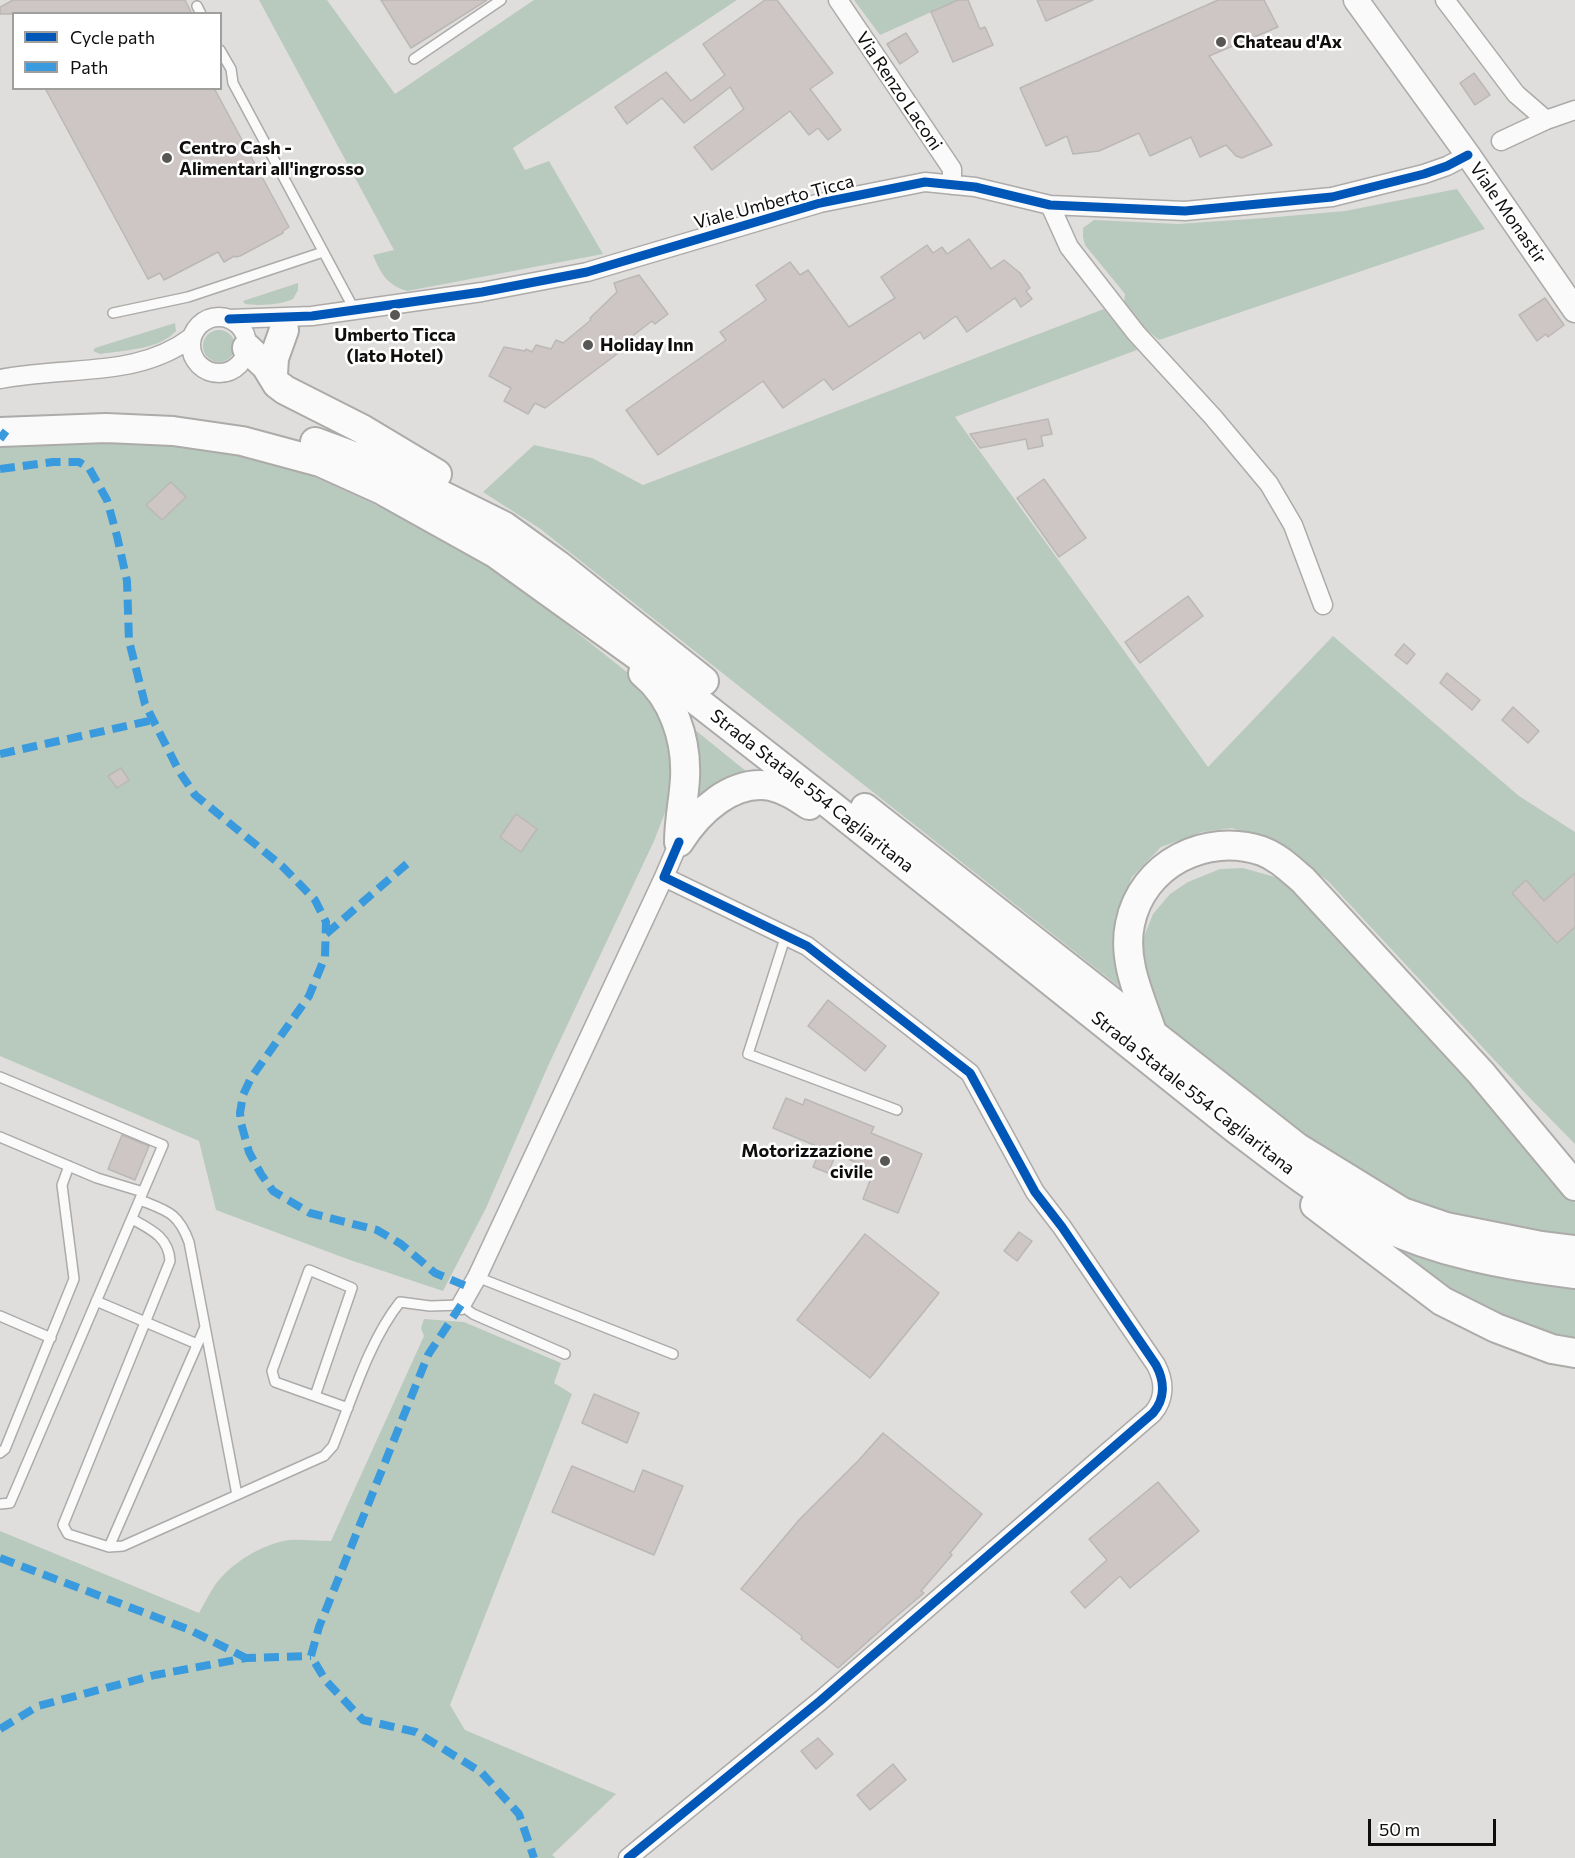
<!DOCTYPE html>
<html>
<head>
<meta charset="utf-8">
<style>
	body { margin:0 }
	#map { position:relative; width:1575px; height:1858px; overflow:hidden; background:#e0dedc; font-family:Commissioner,sans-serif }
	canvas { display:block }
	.legend { position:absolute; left:12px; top:12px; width:210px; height:78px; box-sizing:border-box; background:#fff; border:2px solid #9f9f9e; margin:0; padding:8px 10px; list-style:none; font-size:18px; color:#0f0e0d }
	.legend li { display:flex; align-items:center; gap:12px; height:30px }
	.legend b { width:30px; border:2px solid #9f9f9e }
	.scale { position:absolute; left:1368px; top:1819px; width:128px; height:27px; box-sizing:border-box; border:3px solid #0f0e0d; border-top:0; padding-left:8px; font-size:18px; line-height:21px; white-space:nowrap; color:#0f0e0d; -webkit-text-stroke:4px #fff; paint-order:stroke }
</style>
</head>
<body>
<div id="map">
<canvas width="1575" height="1858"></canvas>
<ul class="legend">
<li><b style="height:8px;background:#0057b8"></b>Cycle path</li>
<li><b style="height:8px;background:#3a9ade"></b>Path</li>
</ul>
<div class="scale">50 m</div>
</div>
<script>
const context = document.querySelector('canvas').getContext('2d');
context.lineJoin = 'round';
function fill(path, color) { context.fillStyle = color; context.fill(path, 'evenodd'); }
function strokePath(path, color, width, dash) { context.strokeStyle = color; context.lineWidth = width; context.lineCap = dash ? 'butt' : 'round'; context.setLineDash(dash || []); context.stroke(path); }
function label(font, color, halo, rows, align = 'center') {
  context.font = font + ' Commissioner,sans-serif'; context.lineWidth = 5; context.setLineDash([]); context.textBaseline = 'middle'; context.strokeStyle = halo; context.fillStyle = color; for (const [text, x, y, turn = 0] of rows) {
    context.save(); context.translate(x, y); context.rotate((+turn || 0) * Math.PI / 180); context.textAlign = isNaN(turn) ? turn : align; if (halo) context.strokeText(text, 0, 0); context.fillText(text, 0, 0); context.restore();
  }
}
fill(new Path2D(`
	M259,0H327L395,94L534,0H737L513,148L525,170L549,161L603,254L407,291C387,285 381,274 373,255L394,250Z
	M854,0H958L880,35Z
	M1457,189L1485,229L1159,340L1141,325L1124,304L1125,294L1085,245L1083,237V228L1094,220L1178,224L1265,218L1345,211Z
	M298,283V290L293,299C280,305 259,306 245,304L243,301Z
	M1104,309L1137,350L955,417L1208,767L1333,636L1519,796L1575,832V1144L1527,1095L1328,881L1271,841L1232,828L1202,832L1161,847L1132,877L1115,917L1117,957L1122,989L539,528L483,492L534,445L592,458L643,485Z
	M175,323L176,331C159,350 124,350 100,354L93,351L95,348Z
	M203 346a16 16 0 1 1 32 0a16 16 0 1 1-32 0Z
	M143,437L282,462L411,521L487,561L647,688L660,707L673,757L670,800L654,841L548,1066L486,1208L443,1291L350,1260L216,1210L199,1141L0,1056V441Z
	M684,721L757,780L706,804L689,794Z
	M1243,868L1275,877L1304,895L1575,1203V1236L1511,1231L1422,1211L1326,1154L1202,1058L1165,1026L1149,1000L1141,959L1143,939L1153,914L1170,894L1188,882L1220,869Z
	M1354,1223L1508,1277L1575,1288V1342L1561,1341L1457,1298Z
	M424,1319L464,1322L561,1363L554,1383L572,1394L450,1705L465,1730L616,1794L552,1855L556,1858H0V1531L199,1613C204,1604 209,1594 215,1585C231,1563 262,1544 289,1540C303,1539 317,1541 331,1541L424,1336L421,1328Z`), '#b8c9be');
const building = new Path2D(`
	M13,0H185L192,14H0V7Z
	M381,0H487L411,48Z
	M765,0H777L833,73L810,89L841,130L828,140L818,128L809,135L790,111L712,170L694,147L744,109L730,87L684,123L662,98L627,124L615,107L666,72L691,101L725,75L703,44Z
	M958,0H968L980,29L985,27L993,45L953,62L931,12Z
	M1037,0H1093L1046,21Z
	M1218,0H1264L1278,27L1209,56L1272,145L1242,158L1236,156L1226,145L1200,157L1191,137L1150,156L1139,133L1099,151L1073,154L1067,136L1046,146L1020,88Z
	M906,33L918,52L900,64L887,44Z
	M1474,73L1490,95L1475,105L1460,83Z
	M45,88H214L289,227L283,231V233L240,256L235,257L234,256L224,262L218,252L164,280L160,273L148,279Z
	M969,239L991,269L1004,260L1020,273L1030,288L1026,291L1032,299L1021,307L1015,298L967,332L956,316L924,339L920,332L833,390L824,379L783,408L763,381L658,455L626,410L726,340L720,332L766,300L756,285L790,262L800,275L808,270L849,327L895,298L881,277L927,245L933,253L942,247L947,254Z
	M639,275L668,314L655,324L652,321L622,344L625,348L545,408L535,403L528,414L504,401L511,388L489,376L504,347L525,351L526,349L532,352L536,345L551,349L556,340L563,343L591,320L590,318L617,292L614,283Z
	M1545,298L1564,325L1548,337L1546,334L1537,341L1519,315Z
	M1048,419L1052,434L1041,436L1043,446L1028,449L1026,439L980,448L970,434Z
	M1044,479L1086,538L1059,557L1017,498Z
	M171,482L186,497L162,520L146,505Z
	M1188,596L1203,616L1140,663L1125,642Z
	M1404,644L1415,654L1407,664L1395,655Z
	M1447,673L1480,700L1472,710L1440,683Z
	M1513,707L1539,731L1528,743L1502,720Z
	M121,768L129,780L117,788L108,776Z
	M516,814L537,829L521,852L500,837Z
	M1575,873V927L1557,943L1512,893L1526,880L1544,901Z
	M828,1000L886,1046L865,1071L808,1026Z
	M786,1098L803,1105L805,1099L874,1127L871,1133L922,1154L898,1213L863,1199L874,1170L836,1154L828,1173L813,1167L821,1148L773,1128Z
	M122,1135L149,1146L135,1180L108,1169Z
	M1019,1232L1032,1241L1017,1261L1004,1251Z
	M865,1234L939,1293L870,1378L797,1320Z
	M594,1394L639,1413L627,1443L582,1423Z
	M883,1433L982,1514L950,1553L952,1555L921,1591L924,1593L893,1619L838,1668L801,1639L802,1636L741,1589L799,1520L858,1461Z
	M572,1466L634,1492L643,1470L683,1486L654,1555L552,1512Z
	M1158,1482L1199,1531L1130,1588L1120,1576L1085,1608L1071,1592L1107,1560L1089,1539Z
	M818,1738L833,1754L816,1769L801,1751Z
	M893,1764L906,1780L870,1810L857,1795Z`);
fill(building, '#cec6c4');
strokePath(building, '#bab8b6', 1.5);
const service = new Path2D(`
	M197,6L201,14
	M220,50L231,69L233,83L354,309
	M414,59L501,0
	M113,313L188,297L323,252
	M786,935L748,1054L897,1110
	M0,1077L163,1145L10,1503L0,1504
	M0,1137L97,1178L143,1192
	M140,1200C167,1211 178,1212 189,1242L237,1495
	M132,1219C150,1229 169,1237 170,1261L63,1525L68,1534L109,1547L123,1546L324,1456L333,1446C352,1399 369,1341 400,1302L430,1306L461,1305L473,1314L565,1354
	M477,1277L673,1354
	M96,1301L197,1344
	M0,1316L51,1338
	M315,1396L352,1288L309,1270L272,1371L275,1382L348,1408
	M0,1453L5,1449L74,1279L62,1185L69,1166
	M109,1547L205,1327`);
const minor = new Path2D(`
	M838,0L952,169V185
	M1445,0L1516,94L1546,120
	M1501,141L1546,120L1575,110
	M1050,205L1069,247L1136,333L1213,417L1269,484L1293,525L1323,605
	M191 345a28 28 0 1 1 56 0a28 28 0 1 1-56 0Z
	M229,319L312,316L482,292L587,272L820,203L925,182L975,187L1050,205L1185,211L1332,197L1424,174L1447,166L1468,155
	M0,379C12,377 24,375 37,374C91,368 146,372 192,337
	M461,1305L477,1277L664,877
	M628,1858L820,1701L1153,1413C1165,1399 1165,1382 1156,1365L1062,1227L1035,1192L970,1073L807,946L664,877L679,842`);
const secondary = new Path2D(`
	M1356,0L1468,155L1575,310`);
const trunk = new Path2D(`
	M247,348L266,366L277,384L285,390L362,429L437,474
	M273,374L274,358L284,330
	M0,432L106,428L173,431L242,441L320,462L382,490L495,553L656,669L833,807L1236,1129C1281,1163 1325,1199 1376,1223C1438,1253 1507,1266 1575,1274
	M315,442L391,470L504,526L558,565L704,681
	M643,673C673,697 687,740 685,778C684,799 679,820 679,842
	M865,808L1298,1148L1402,1212L1446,1227L1541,1246L1575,1250
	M679,842C698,812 732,779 771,786C785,789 797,797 809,805
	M1153,1035C1141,999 1122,962 1130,924C1142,864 1206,832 1262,851C1278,857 1290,869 1303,880L1481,1073L1575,1186
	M1315,1205L1442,1301L1496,1328L1552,1349L1575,1353`);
strokePath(service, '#acaba9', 12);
strokePath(minor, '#acaba9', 21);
strokePath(secondary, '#acaba9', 27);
strokePath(trunk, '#acaba9', 32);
strokePath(service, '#fafafa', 9);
strokePath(minor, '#fafafa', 18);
strokePath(secondary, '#fafafa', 24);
strokePath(trunk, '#fafafa', 28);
strokePath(new Path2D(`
	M0,439L6,431
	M0,469L53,462H79L89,468L107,500L117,536L127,581L129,641L145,704L179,771L195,795L282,866L315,900L326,922L325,957L309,996L251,1078L243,1095L240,1113L241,1123L249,1152L261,1174L273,1191L310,1213L377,1230L401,1244L435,1273L471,1288
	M0,754L153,720
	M326,934L409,862
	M461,1305L428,1355L319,1627L311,1656L326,1681L363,1720L416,1732L481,1772L519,1814L534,1858
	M0,1558L190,1630L246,1658
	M0,1729L38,1706L155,1675L246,1658L311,1656`), '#3a9ade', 8, [15, 8]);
strokePath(new Path2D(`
	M229,319L312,316L482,292L587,272L820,203L925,182L975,187L1050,205L1185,211L1332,197L1424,174L1447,166L1468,155
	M628,1858L820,1701L1153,1413C1165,1399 1165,1382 1156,1365L1062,1227L1035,1192L970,1073L807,946L664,877L679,842`), '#0057b8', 9);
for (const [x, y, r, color] of [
	[1221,42,6,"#585755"],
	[167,158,6,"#585755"],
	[395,315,6,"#585755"],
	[588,345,6,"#585755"],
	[885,1161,6,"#585755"]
]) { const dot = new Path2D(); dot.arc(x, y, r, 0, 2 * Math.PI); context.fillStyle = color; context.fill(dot); strokePath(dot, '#fff', 2); }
label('bold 18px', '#0f0e0d', '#fff', [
	["Chateau d'Ax",1233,42],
	["Centro Cash -",179,148],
	["Alimentari all'ingrosso",179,169],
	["Umberto Ticca",395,335,"center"],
	["(lato Hotel)",395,356,"center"],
	["Holiday Inn",600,345],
	["Motorizzazione",873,1151,"right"],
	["civile",873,1172,"right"]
], 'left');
label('18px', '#0f0e0d', '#fff', [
	["Via Renzo Laconi",899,91,56],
	["Viale Umberto Ticca",774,202,-15],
	["Viale Monastir",1508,213,55],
	["Strada Statale 554 Cagliaritana",812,791,38],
	["Strada Statale 554 Cagliaritana",1193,1093,38]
]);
</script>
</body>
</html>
